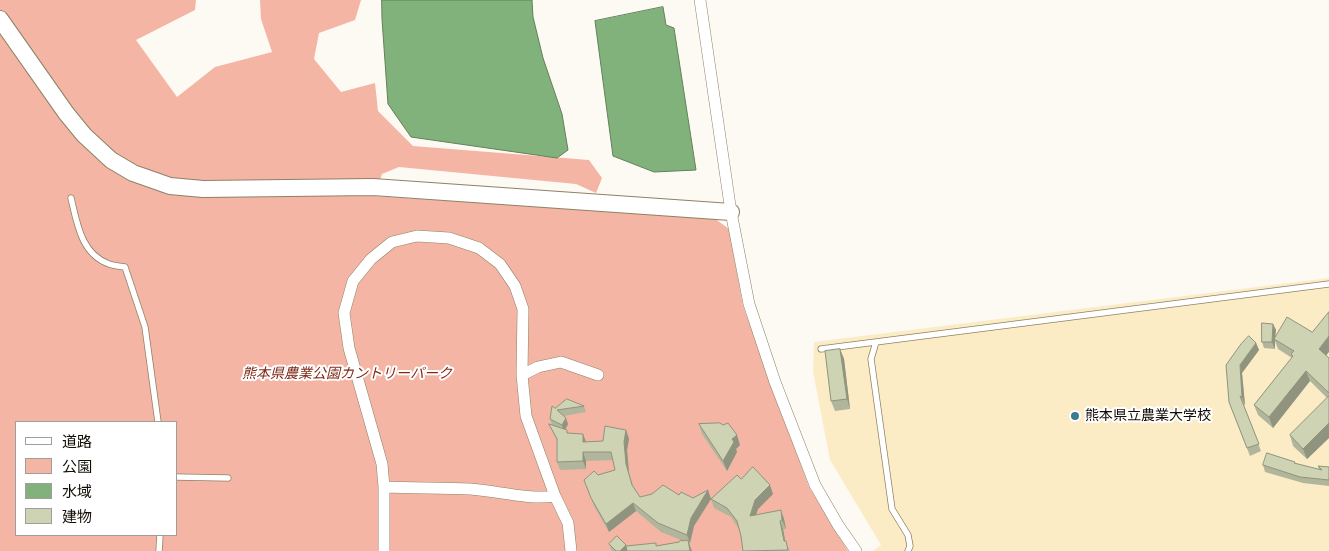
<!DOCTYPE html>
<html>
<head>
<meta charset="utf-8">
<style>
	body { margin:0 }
	#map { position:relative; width:1329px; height:551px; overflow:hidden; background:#fdfaf4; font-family:"Playfair Display","Noto Sans JP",serif }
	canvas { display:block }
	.legend { position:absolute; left:15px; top:421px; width:162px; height:115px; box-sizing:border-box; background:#fff; border:1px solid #a19f9b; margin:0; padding:6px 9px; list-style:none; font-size:15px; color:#130e05 }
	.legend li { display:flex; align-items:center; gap:10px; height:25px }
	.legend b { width:25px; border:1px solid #a19f9b }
</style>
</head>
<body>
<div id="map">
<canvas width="1329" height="551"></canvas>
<ul class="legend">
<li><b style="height:6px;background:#fff"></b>道路</li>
<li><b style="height:14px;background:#f4b5a5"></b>公園</li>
<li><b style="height:14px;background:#82b27c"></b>水域</li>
<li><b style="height:14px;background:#ced3b4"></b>建物</li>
</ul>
</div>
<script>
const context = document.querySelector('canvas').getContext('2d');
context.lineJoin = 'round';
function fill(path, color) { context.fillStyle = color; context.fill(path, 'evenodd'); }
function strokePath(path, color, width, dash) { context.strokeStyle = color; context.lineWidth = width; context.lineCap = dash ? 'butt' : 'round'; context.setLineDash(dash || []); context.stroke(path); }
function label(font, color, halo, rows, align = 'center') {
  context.font = font + ' "Playfair Display","Noto Sans JP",serif'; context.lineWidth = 4; context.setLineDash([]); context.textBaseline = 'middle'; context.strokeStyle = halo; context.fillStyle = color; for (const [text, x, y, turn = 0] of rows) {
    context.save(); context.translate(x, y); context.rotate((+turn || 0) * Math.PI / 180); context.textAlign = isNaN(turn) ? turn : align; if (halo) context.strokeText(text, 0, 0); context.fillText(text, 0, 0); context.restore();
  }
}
fill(new Path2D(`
	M1329,278V551H873L881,545L830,460L813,372L814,342Z`), '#fcecc6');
fill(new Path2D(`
	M0,0H196L195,10L136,40L177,97L215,67L272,52L261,19L260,0H361L355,20L319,33L314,59L341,92L375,83L378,111L413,146L589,160L602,178L596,193L576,184L399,167L382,174L374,196L714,218L729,229L743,306L809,487L848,551H0ZM16,422H176V535H16Z`), '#f4b5a5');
const water = new Path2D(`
	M382,0H532L533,17L543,58L562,114L568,150L557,158L411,137L388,104L382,19Z
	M663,7L666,25L674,28L696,170L654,172L613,156L595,21Z`);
fill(water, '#82b27c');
strokePath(water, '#618158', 1);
const lane = new Path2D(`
	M71,198C77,223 81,254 109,264C114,266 120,266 125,267L145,327L158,422
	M876,342L871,359L892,509L908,535L910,546L908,551
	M821,349L1329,284
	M176,477L228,478
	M159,551L160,535`);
const street = new Path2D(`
	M700,0L731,212L749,304L775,382L815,485L838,525L856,551
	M522,375L538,367L561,362L598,375
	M384,487C412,488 441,488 470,489C497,491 529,500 555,496
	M384,551V487L382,464L349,348L344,313L353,281L371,259L392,242L417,236L449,238L479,248L500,264L515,286L523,309L522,375L526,416L555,496L568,523L571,551`);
const secondary = new Path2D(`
	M0,19L66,113L84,135L111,160L133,173L170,186L203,189L373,187L731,212`);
strokePath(lane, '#8d8266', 7);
strokePath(street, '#8d8266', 12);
strokePath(secondary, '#8d8266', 18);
strokePath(lane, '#fff', 5.5);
strokePath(street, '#fff', 11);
strokePath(secondary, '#fff', 16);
fill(new Path2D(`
	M1273,324L1276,330L1275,337L1326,355L1329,358V438L1307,459L1293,446L1290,435L1327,398L1310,381L1273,428L1258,415L1254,405L1292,358L1278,349L1275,341V349L1264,348L1262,342Z
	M1256,343L1259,350L1242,373L1245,405L1243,404L1261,451L1250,456L1229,402Z
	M840,349L844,359L850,409L835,411L831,401Z
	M584,406L586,412L564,416L568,424L565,430L568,433L583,434L586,442L603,441L626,430L629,439L627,450L629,473L633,486L640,497L679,495L693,498L708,490L711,499L694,526L690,543H689L692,551H612L609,544L626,546H657L679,542L681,540L661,532L636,511L609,532L594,506L584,480L598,475L615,470L613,460L586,461V469L560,470L557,462V441L549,424L552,425L550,419L555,408Z
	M699,424L740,445L736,449L737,452L727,471L702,434Z
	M1295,462L1296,464L1319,470L1318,466L1329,467V486L1303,483L1265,472L1263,465Z
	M741,479L773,494L758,509L756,515L784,519L786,529H783L785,541L790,551H743L741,536L739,529L731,517L714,508L711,499Z`), '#b1b59b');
fill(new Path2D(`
	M1273,324L1276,330L1275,339H1274L1275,341V349L1272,342Z
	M1329,336V352L1323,359L1319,349Z
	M1256,343L1259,350L1242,373L1245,405L1242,397L1240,365Z
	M840,349L844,359L850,409L847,399Z
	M1306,371L1310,381L1273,428L1269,417Z
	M566,418L568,424L564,432L562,425Z
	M1329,423V438L1307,459L1303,449Z
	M626,430L629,439L627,450L629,473L636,493L626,464L624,442Z
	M583,434L586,442H583Z
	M737,435L740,445L736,449L737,452L727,471L723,461L732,439Z
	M583,452L586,461V469L583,461Z
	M770,485L773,494L758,509L753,524L750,516L755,500Z
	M708,490L711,499L694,526L690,543L687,535L691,518Z
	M633,503L636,511L609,532L606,524Z
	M781,510L784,519L786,529L782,520Z
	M780,521L783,529L787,550L784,541Z
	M688,540L691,549L692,551H690Z
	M626,545L628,551H620Z`), '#90947e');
const building = new Path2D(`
	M1329,312V336L1319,349L1329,358V393L1306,371L1269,417L1254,405L1293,356L1291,354L1294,351L1274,339L1287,317L1312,332Z
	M1262,323L1273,324L1272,342H1262Z
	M1249,336L1256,343L1240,365L1242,397L1240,396L1259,444L1247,448L1229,402L1226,365L1241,344Z
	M840,349L847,399L831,401L825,351Z
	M1329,396V423L1303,449L1290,435Z
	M567,399L584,406L557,410L566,418L562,425L550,419L552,406L555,408Z
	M720,423L723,425L728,423L737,435L732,439L734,442L723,461L699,424Z
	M549,424L567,430V433L583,434V442L603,441L605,426L626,430L624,442L626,464L632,485L640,497L652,494L663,485L679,495L681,492L693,498L708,490L691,518L687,535L658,523L633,503L606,524L591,498L584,480L594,471L598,475L615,470L611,452H583V461L557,462V439Z
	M1267,453L1295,462L1294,463L1322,470L1318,466L1329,467V480L1300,477L1263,465Z
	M753,467L770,485L755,500L750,516L781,510L782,520L780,521L784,541H786L788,550L743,551L741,536L737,521L727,508L711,499L737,475L741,479Z
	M617,536L626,545L620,551H616L609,544Z
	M681,540L682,541L688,540L690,551H627L626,546L656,543V546L679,542Z`);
fill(building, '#ced3b4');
strokePath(building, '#90947e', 1);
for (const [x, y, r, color] of [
	[1075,416,5,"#3d7b90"]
]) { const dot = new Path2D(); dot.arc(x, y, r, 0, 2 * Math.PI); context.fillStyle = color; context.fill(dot); strokePath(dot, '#fff', 2); }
label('italic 14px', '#7f2916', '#fff', [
	["熊本県農業公園カントリーパーク",347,374]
]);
label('14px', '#130e05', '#fff', [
	["熊本県立農業大学校",1085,416]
], 'left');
</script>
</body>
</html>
